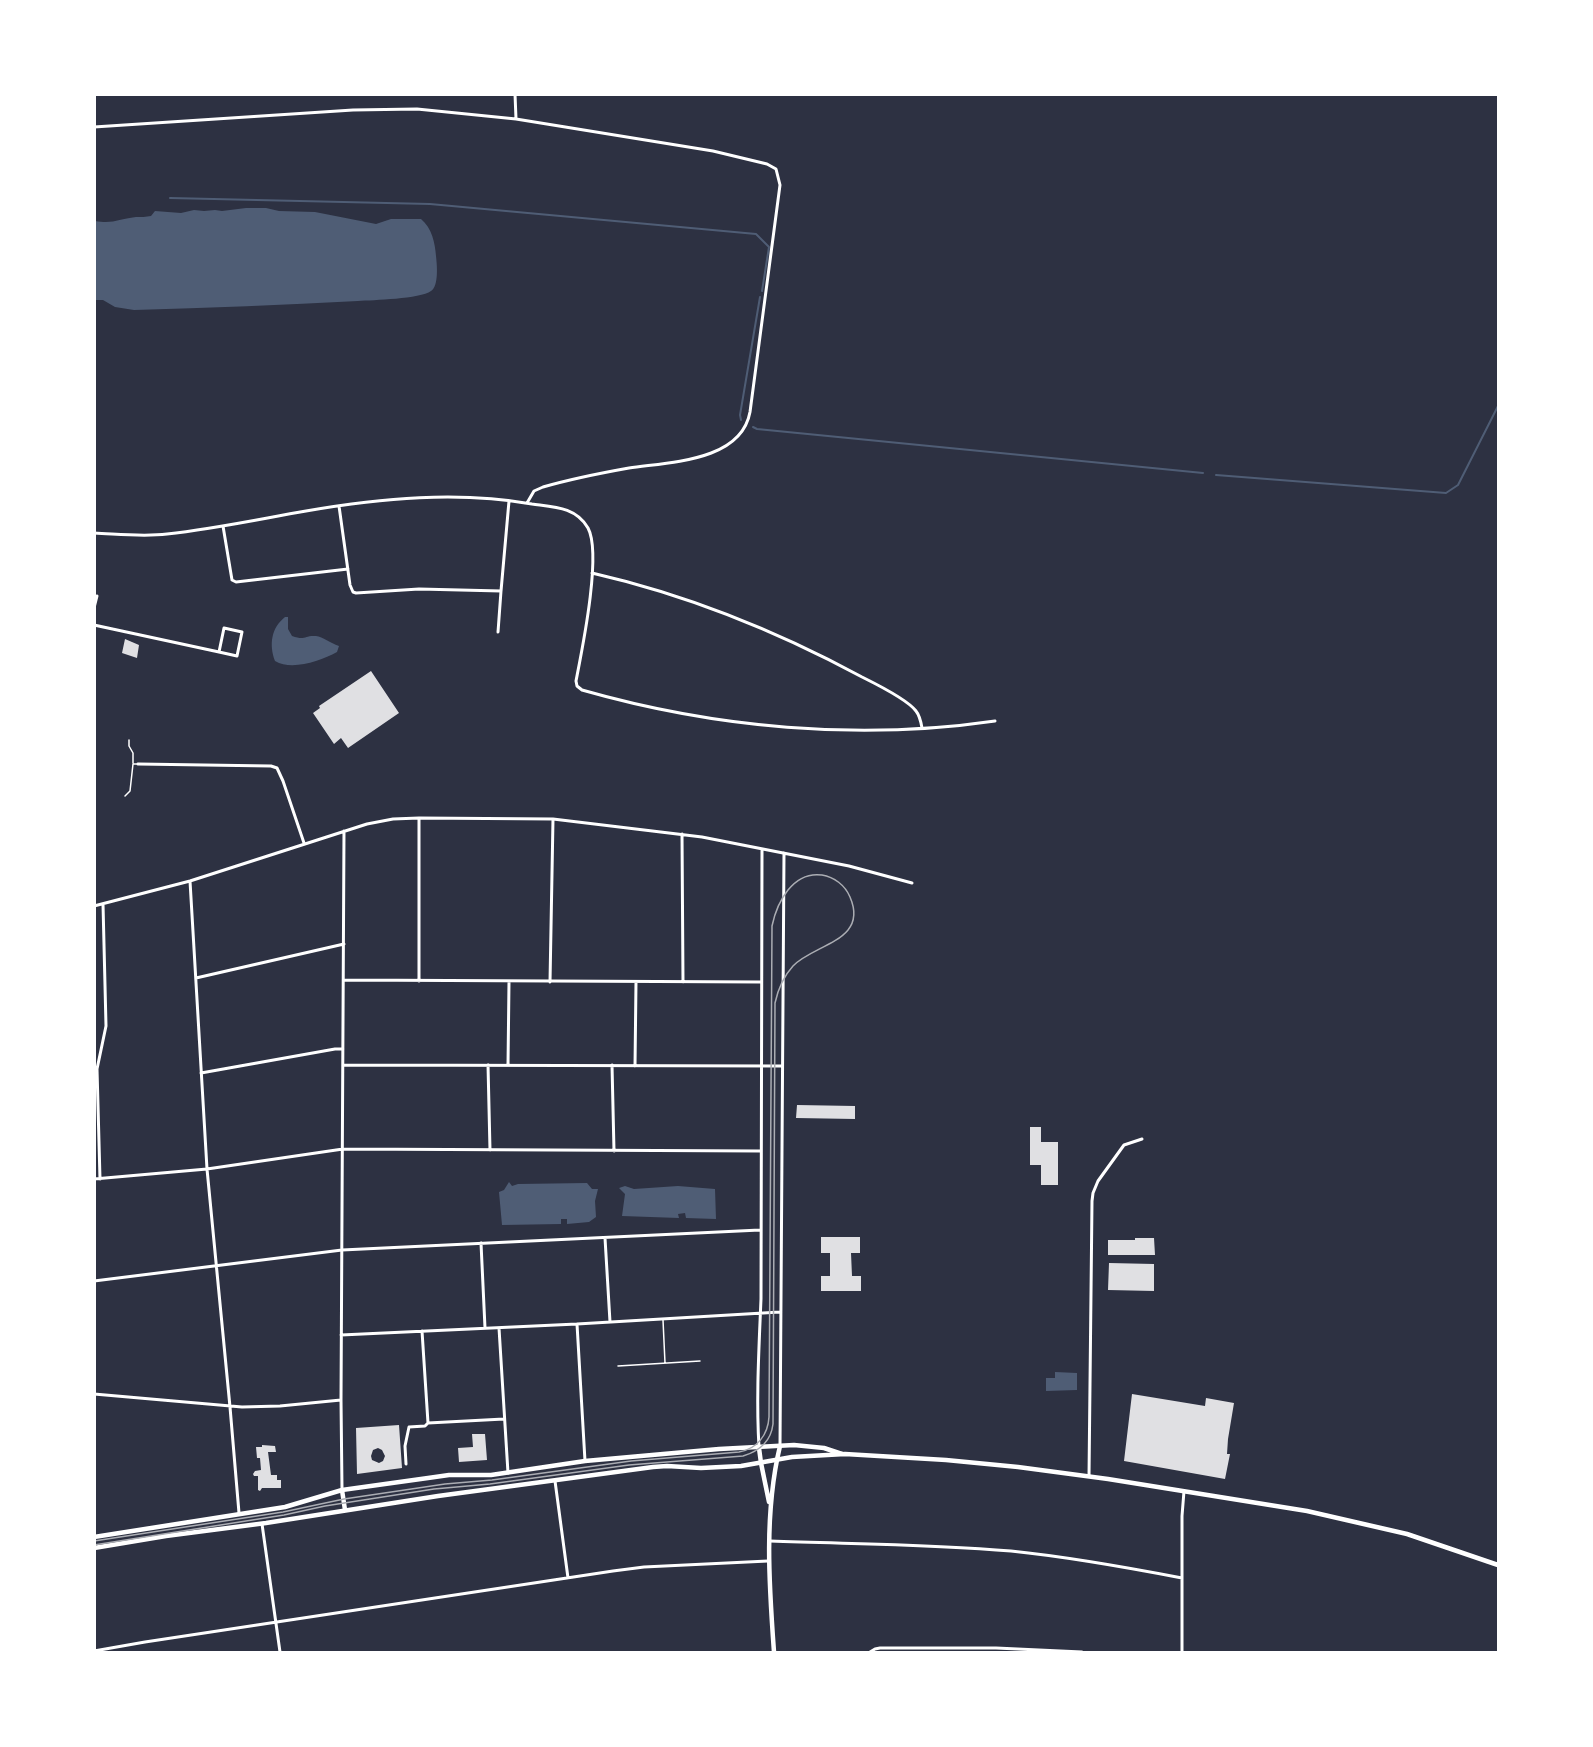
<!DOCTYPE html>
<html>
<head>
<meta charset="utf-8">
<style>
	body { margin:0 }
	#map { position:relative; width:1593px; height:1747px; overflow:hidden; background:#2d3142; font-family:"Work Sans",sans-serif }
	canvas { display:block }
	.frame { position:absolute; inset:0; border:96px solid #fff; pointer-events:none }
</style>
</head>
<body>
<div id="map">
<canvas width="1593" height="1747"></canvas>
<div class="frame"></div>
</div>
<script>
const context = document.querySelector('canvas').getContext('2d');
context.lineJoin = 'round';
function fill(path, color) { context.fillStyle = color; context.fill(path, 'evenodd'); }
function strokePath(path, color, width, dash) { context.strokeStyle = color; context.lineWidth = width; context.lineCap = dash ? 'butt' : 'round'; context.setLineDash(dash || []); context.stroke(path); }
fill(new Path2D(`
	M246,208H266L279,211L315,212L376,224L391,219H421C432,228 435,243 436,256C437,265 439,286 431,291C420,299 373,300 358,301C284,305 209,308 134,310L115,307L103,300H95V221C114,224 118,219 136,217C141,217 146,217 151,216L155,211L181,213L194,210L204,211L215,210L222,211Z
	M285,617H288V629L292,636C306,641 304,635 316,636C323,637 330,643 339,646L337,652C320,661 292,671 275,661C269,645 271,628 285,617Z
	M509,1182L512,1186L518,1184L587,1183L592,1189H598L595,1201L596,1217L589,1222L567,1224V1219H561V1224L502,1225L499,1192L504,1190Z
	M625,1186L634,1189L678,1186L715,1189L716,1219L686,1218L685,1213L678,1214L679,1218L622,1216L625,1194L619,1188Z
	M1055,1372L1077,1373V1390L1046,1391V1378H1055Z`), '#4f5d75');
strokePath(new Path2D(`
	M170,198L430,204L756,234L769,247L762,291
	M741,420L740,415L760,297
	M753,427L757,429L1203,473
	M1216,475L1446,493L1458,485L1498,406`), '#4f5d75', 2);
fill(new Path2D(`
	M125,639L139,645L137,658L122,653Z
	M371,671L399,713L348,748L341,738L334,744L313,713L320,708L319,706Z
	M797,1105L855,1106V1119L796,1118Z
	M1030,1127H1041V1142H1058V1185H1041V1165H1030Z
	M821,1237H860V1253H851L852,1276H861V1291H821V1276H830V1253H821Z
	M1135,1238H1154L1155,1255H1108V1240H1135Z
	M1109,1263L1154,1264V1291L1108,1290Z
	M1132,1394L1205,1406L1206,1398L1234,1403L1228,1439L1227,1454H1230L1225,1479L1124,1461Z
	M399,1425L402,1468L357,1474L356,1428ZM378,1448L382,1450L385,1456L383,1461L379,1463L372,1460L371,1456L373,1450Z
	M472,1434H485L487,1460L459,1462L458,1448L473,1447Z
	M262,1445L275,1446L276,1452H268L271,1475H277V1480H281V1488H262L260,1491L258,1490V1476H254L253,1474L255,1471L261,1470L260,1458H257L256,1447H262Z`), '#e0e0e3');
strokePath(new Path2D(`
	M129,740V746L133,753V763
	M125,796L130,791L133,764H137
	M663,1320L665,1363
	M618,1366L700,1361`), '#fff', 1.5);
strokePath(new Path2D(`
	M515,94L516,119
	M94,127L353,110L417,109L516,119L713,151L767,164L776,169L780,185L750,412C741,462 668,462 629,468C601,473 571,479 543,487L534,491L527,503
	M339,506L350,585L353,592L356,593L419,589L501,591L509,501
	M223,526L232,580L236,582L348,569
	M94,533C118,534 143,537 167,534C214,529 260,519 306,511C381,498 458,491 532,504C554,507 576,507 588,528C602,554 582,650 576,681L577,686L582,690C715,728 858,741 995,721
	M592,573C688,595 775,630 862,677C876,684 907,699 916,711C920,716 921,722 922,728
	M94,608L97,596
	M94,625L219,652L237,656L242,632L224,628L219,652
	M498,632L501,591
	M138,764L271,766L277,768L283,781L304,843
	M419,818V981
	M682,834L683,982
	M190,881L207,1169L230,1407L239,1513
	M94,906L190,881L367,824L393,819L419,818L553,819L702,837L849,866L912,883
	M196,978L344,944
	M344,980L761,982
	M550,982L553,819
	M343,1065L782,1066
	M488,1065L490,1150
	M508,1065L509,982
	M612,1065L614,1151
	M635,1066L636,982
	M201,1073L335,1049H343
	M94,1179L207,1169L343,1149L761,1151
	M100,1179L97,1069L106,1026L103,904
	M605,1238L610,1322
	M481,1243L485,1328
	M94,1281L342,1250L760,1230
	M577,1324L585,1461
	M499,1328L508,1473
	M422,1331L428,1423L504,1419
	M341,1335L577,1324L780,1312
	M94,1394L242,1407L280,1406L341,1400
	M780,1445L784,853
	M759,1447C756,1398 759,1348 761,1299L762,849
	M406,1464L405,1446L409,1427L425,1426L428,1423
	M1089,1476L1092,1201L1093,1193L1098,1181L1124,1145L1142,1139
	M555,1481L568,1578
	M342,1489L341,1400L344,831
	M262,1524L280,1652
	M770,1541C850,1544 931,1544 1011,1551C1069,1557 1125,1567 1182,1578
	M94,1651L145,1642L613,1571L644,1567L768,1561
	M870,1652L875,1649L880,1648H996L1082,1652
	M1182,1652V1516L1184,1491`), '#fff', 3);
strokePath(new Path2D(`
	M759,1448L761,1463L769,1502
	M774,1652C769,1584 764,1513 780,1446`), '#fff', 4.5);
strokePath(new Path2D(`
	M342,1490L345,1510
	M94,1537L285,1507L342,1490L428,1478L449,1475H491L585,1461L719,1449L794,1445L824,1448L842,1454
	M94,1548L166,1536L266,1523L438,1496L653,1467L667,1466L701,1468L741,1466L792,1457L845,1454L946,1460L1018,1467L1108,1479L1307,1511L1407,1534L1498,1565`), '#fff', 4.5);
strokePath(new Path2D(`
	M94,1541L283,1512L344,1499L445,1484L492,1480L631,1461L739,1452C757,1449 768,1435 769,1417L772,926C777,902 793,871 822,875C834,877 845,885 850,897C869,941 814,944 793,966C783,977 778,989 775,1003L773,1424C771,1441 760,1451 743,1456L629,1465L490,1484L434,1489L325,1506L284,1515L94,1545`), '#abadb3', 1.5);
</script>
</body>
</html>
